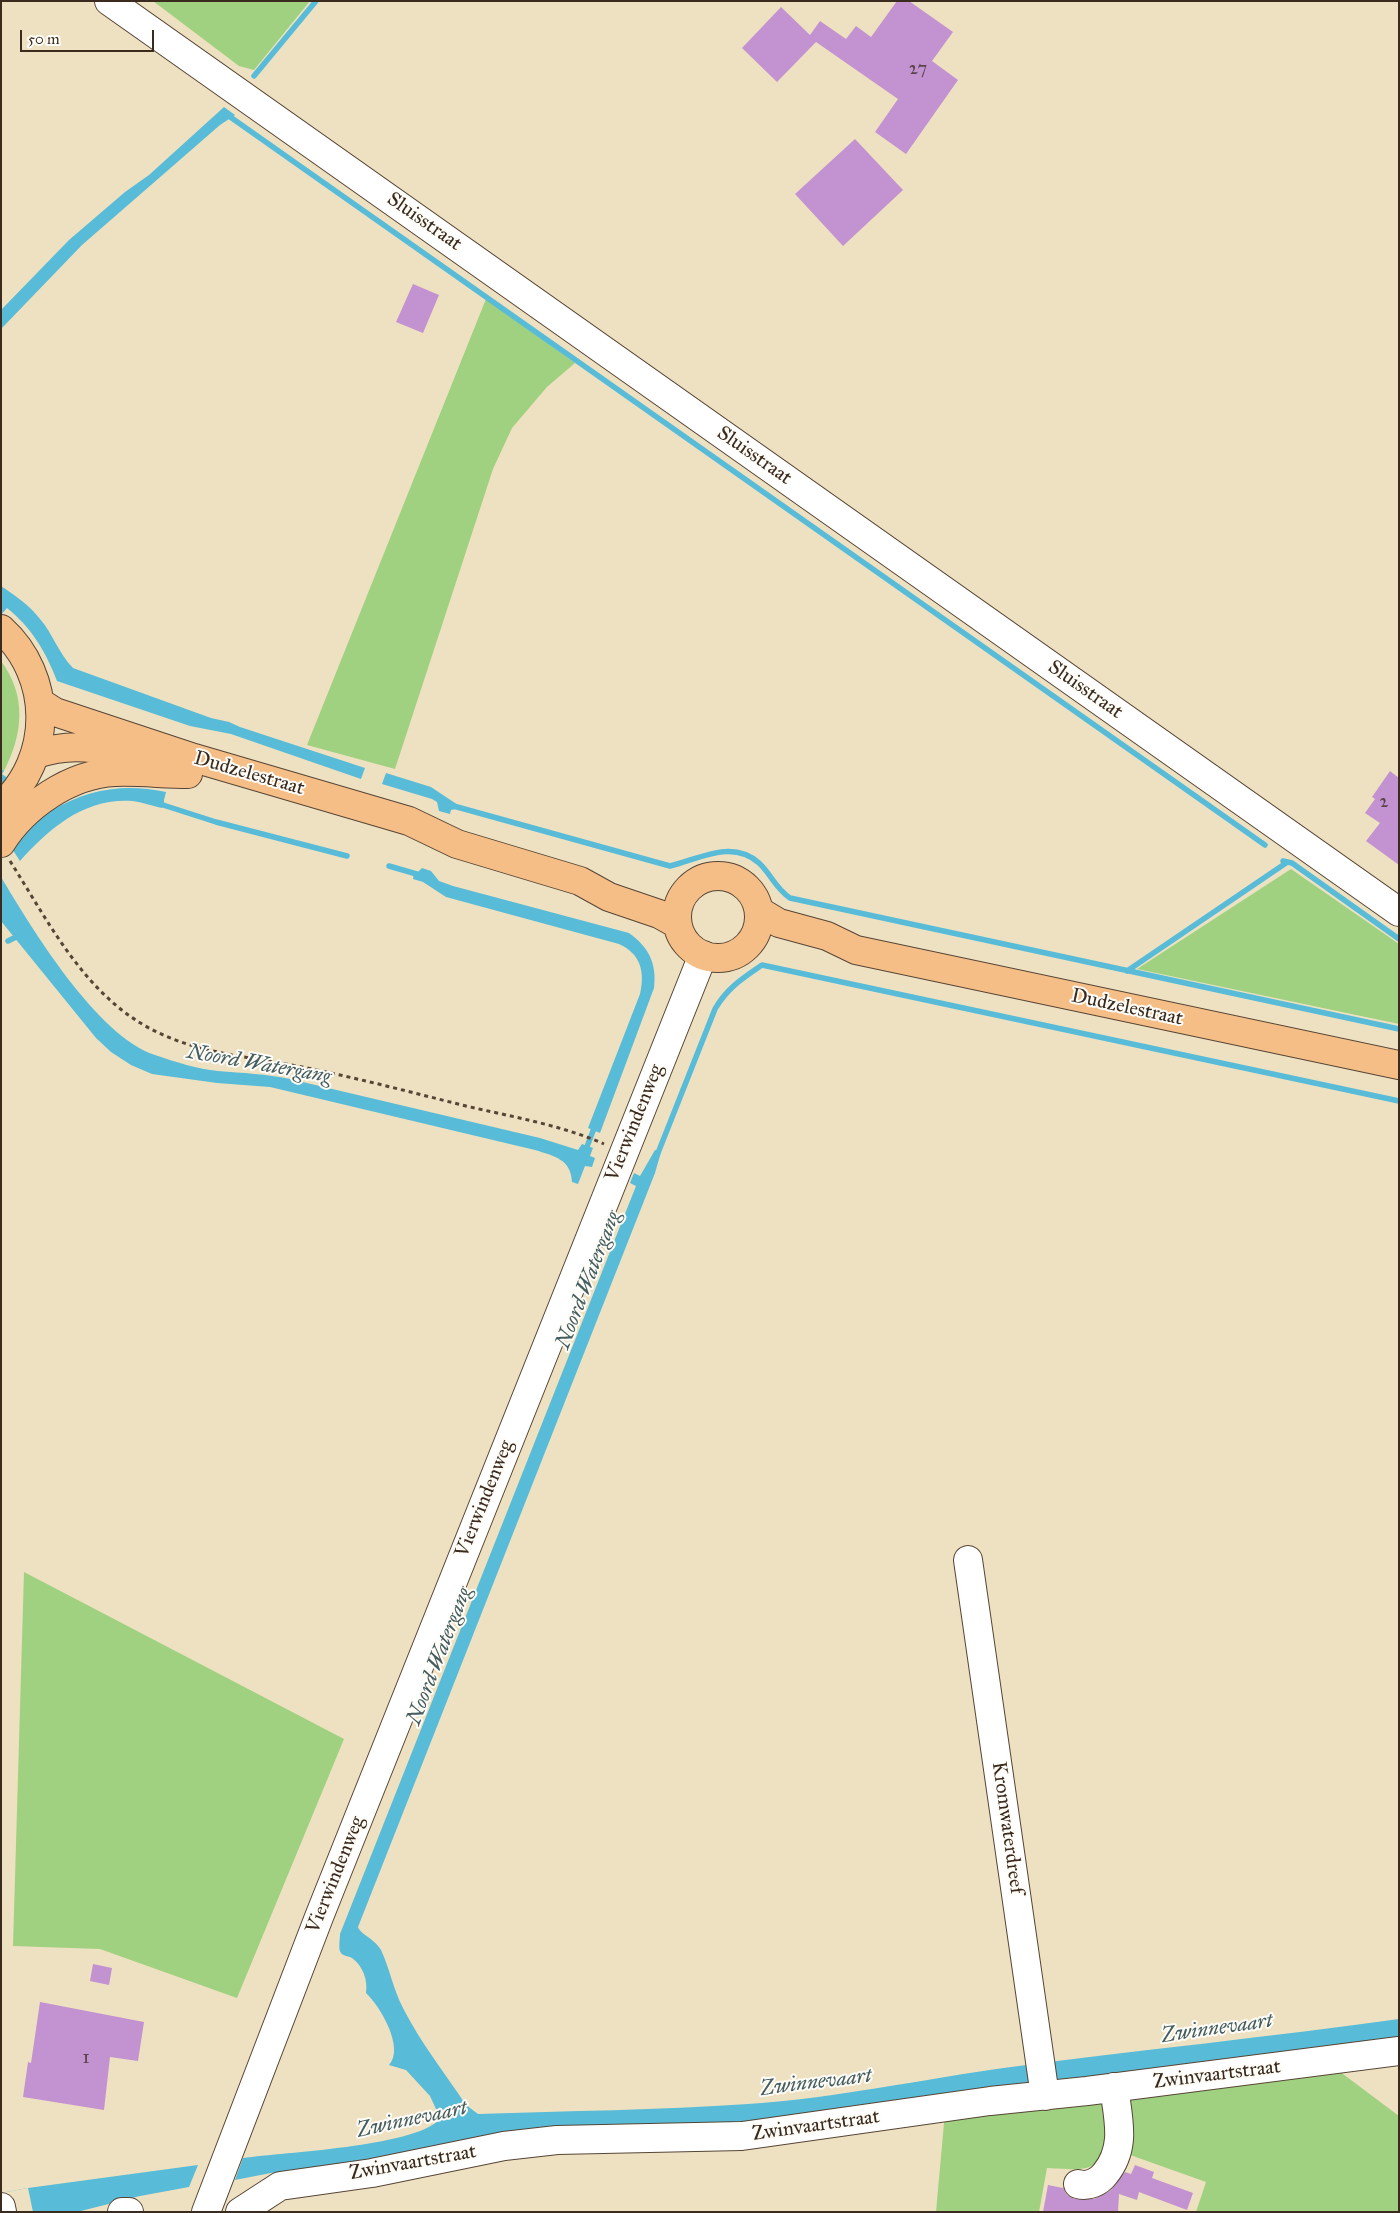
<!DOCTYPE html>
<html>
<head>
<meta charset="utf-8">
<style>
	body { margin:0 }
	#map { position:relative; width:1400px; height:2213px; overflow:hidden; background:#eee1c1; font-family:"IM FELL Great Primer",serif }
	canvas { display:block }
	.frame { position:absolute; inset:0; border:2px solid #3b2a1e; pointer-events:none }
	.scale { position:absolute; left:20px; top:30px; width:134px; height:22px; box-sizing:border-box; border:2px solid #3b2a1e; border-top:0; padding-left:6px; font-size:15px; line-height:18px; white-space:nowrap; color:#3b2a1e; -webkit-text-stroke:4px #fdfcf7; paint-order:stroke }
</style>
</head>
<body>
<div id="map">
<canvas width="1400" height="2213"></canvas>
<div class="frame"></div>
<div class="scale">50 m</div>
</div>
<script>
const context = document.querySelector('canvas').getContext('2d');
context.lineJoin = 'round';
function fill(path, color) { context.fillStyle = color; context.fill(path, 'evenodd'); }
function strokePath(path, color, width, dash) { context.strokeStyle = color; context.lineWidth = width; context.lineCap = dash ? 'butt' : 'round'; context.setLineDash(dash || []); context.stroke(path); }
function label(font, color, halo, rows, align = 'center') {
  context.font = font + ' "IM FELL Great Primer",serif'; context.lineWidth = 4; context.setLineDash([]); context.textBaseline = 'middle'; context.strokeStyle = halo; context.fillStyle = color; for (const [text, x, y, turn = 0] of rows) {
    context.save(); context.translate(x, y); context.rotate((+turn || 0) * Math.PI / 180); context.textAlign = isNaN(turn) ? turn : align; if (halo) context.strokeText(text, 0, 0); context.fillText(text, 0, 0); context.restore();
  }
}
fill(new Path2D(`
	M153,1H310L254,70L239,66Z
	M486,299L575,363L547,387L512,428L493,469L395,769L307,745Z
	M1,661C27,696 23,734 4,771L1,768Z
	M1291,869L1399,944V1024L1137,969Z
	M24,1572L344,1739L237,1998L100,1949L13,1946Z
	M1331,2065L1399,2116V2212H1196L1206,2182L1119,2151C1086,2172 1086,2170 1047,2168L1039,2212H936L945,2112Z`), '#9fd180');
fill(new Path2D(`
	M224,107L235,115L220,125L82,245L1,329V310L69,240L125,192L149,175Z
	M1,586C16,596 29,605 40,619C53,634 59,654 73,668L211,718L229,722L240,727L365,768L361,779L231,734L190,726L57,681C46,652 32,628 7,608L1,615Z
	M1,768L4,771L2,774L52,810C89,789 124,783 166,792L162,808C153,806 142,802 132,801C84,798 50,828 20,861L1,832Z
	M386,773L431,787L458,805L456,809L451,810L450,814L439,811L437,802L432,799L382,784Z
	M422,868L431,871L439,881L453,886L629,933C649,947 657,964 654,988L600,1133L588,1128L640,994C645,972 641,954 619,944L446,897L423,882L413,879L414,872H418Z
	M1,877C32,929 97,1036 155,1055C175,1062 198,1069 218,1071C243,1073 266,1074 290,1079L540,1138L578,1150L582,1144L593,1148L590,1156L595,1158L592,1167L585,1166L578,1184L572,1182C571,1159 554,1156 535,1150L270,1087L217,1083L152,1074L131,1065L111,1052L96,1038L1,921Z
	M655,1150L661,1152L655,1173L358,1927C360,1934 375,1939 381,1950C390,1969 393,1989 403,2008C420,2042 445,2073 466,2105L478,2114C568,2111 659,2110 748,2104C837,2098 923,2079 1011,2067C1140,2050 1270,2037 1399,2019V2038L843,2112L271,2173L235,2180L243,2158C286,2152 411,2147 439,2120L436,2109L430,2096L406,2070L389,2065C405,2048 380,2006 366,1993C368,1980 363,1966 352,1958C348,1956 343,1956 341,1953C338,1950 340,1939 340,1934L636,1186L630,1183L634,1173L640,1176Z
	M198,2165L189,2187L140,2196L77,2212H1V2193L28,2188Z`), '#58bbd7');
fill(new Path2D(`
	M28,2188L33,2212H1V2193Z`), '#eee1c1');
strokePath(new Path2D(`
	M254,76L316,1
	M226,114L1265,845
	M159,800L163,805L216,822L347,856
	M450,805L670,866C699,859 732,839 759,863C771,874 775,888 790,898L1399,1029
	M1283,861L1292,863L1399,939
	M389,866L420,875
	M8,941L20,935
	M1127,971L1286,863
	M585,1152L596,1123
	M656,1158L715,1009C727,988 743,978 762,965L1399,1101`), '#58bbd7', 5.5);
fill(new Path2D(`
	M897,1H909L953,32L932,61L958,80L906,154L875,132L898,99L816,42L777,82L742,48L781,7L810,35L820,21L846,39L856,26L871,37Z
	M855,139L903,190L843,246L795,194Z
	M413,284L439,295L423,333L396,322Z
	M1390,771L1399,778V865L1366,841L1380,823L1365,813L1375,799L1372,797Z
	M93,1964L112,1968L109,1985L90,1981Z
	M40,2002L144,2022L138,2061L110,2057L104,2110L23,2097L28,2062L31,2063Z
	M1135,2165L1154,2172L1152,2178L1193,2193L1187,2210L1139,2192L1137,2200L1119,2194L1118,2212H1043L1048,2185L1063,2188L1067,2195L1075,2199H1094L1110,2191L1125,2172L1131,2174Z`), '#c292d1');
const minor = new Path2D(`
	M109,1L1399,912
	M968,1560L1045,2096
	M1078,2184C1088,2187 1099,2182 1105,2174C1127,2147 1118,2119 1114,2087
	M1,2207L2,2212
	M122,2212H129
	M206,2212L319,1917L703,955
	M240,2212L280,2186L372,2173L504,2146L557,2140L742,2136L990,2101L1087,2091L1399,2051`);
const major = new Path2D(`
	M1,629C53,676 54,758 1,806
	M41,703L55,712L194,758L409,821L457,844L580,881L609,897L659,914L677,924
	M36,754C86,737 120,755 168,769
	M677 917a41 41 0 1 1 82 0a41 41 0 1 1-82 0Z
	M759,911L779,923L827,936L856,950L1399,1065`);
const highway = new Path2D(`
	M1,843C24,806 70,774 115,772C139,771 164,774 188,774`);
strokePath(minor, '#564536', 30);
strokePath(major, '#564536', 30);
strokePath(highway, '#564536', 30);
strokePath(new Path2D(`
	M10,861C43,913 73,972 123,1011C176,1052 234,1054 297,1066C354,1077 410,1092 466,1106C513,1117 561,1125 604,1144`), '#564536', 3, [4, 4]);
strokePath(minor, '#fff', 28);
strokePath(major, '#f6be87', 28);
strokePath(highway, '#f6be87', 28);
label('18px', '#5d444b', null, [
	["27",918,70],
	["2",1384,803],
	["1",86,2059]
]);
label('20px', '#3b2a1e', '#fdfcf7', [
	["Sluisstraat",424,222,35],
	["Sluisstraat",754,456,35],
	["Sluisstraat",1085,690,35],
	["Dudzelestraat",249,774,16],
	["Dudzelestraat",1127,1008,12],
	["Vierwindenweg",635,1123,-68],
	["Vierwindenweg",485,1499,-68],
	["Kromwaterdreef",1007,1828,82],
	["Vierwindenweg",336,1875,-68],
	["Zwinvaartstraat",1217,2075,-7],
	["Zwinvaartstraat",816,2126,-8],
	["Zwinvaartstraat",413,2163,-10]
]);
label('italic 21px', '#455d5f', '#fdfcf7', [
	["Noord Watergang",259,1065,10],
	["Noord Watergang",589,1280,-69],
	["Noord Watergang",440,1656,-69],
	["Zwinnevaart",1217,2029,-8],
	["Zwinnevaart",816,2083,-7],
	["Zwinnevaart",412,2120,-12]
]);
</script>
</body>
</html>
